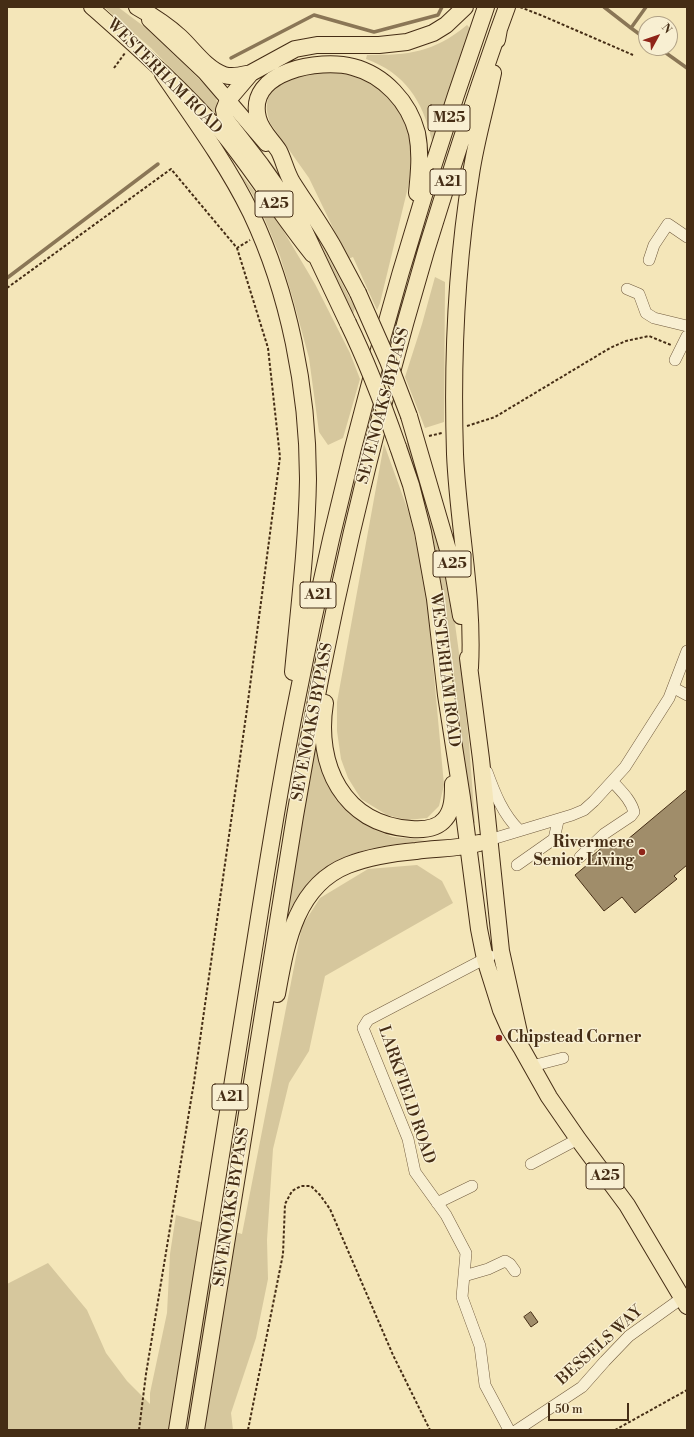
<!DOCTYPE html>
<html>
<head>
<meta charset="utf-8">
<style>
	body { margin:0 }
	#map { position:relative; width:694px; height:1437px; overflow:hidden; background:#f4e6b9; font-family:"Libre Bodoni",serif }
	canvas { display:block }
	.frame { position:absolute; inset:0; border:8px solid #452d15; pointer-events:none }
	.north { position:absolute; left:638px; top:16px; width:40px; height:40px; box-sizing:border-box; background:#f8efd2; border:1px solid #b0a186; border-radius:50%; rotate:50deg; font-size:11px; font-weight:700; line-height:16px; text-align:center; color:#452d15 }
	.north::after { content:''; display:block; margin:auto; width:14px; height:18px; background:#8f2418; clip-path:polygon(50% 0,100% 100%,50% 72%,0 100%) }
	.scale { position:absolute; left:548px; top:1403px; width:81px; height:18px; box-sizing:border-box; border:2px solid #452d15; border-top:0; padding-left:5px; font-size:12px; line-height:14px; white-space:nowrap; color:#452d15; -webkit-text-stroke:3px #f8efd2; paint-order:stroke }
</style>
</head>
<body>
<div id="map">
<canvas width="694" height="1437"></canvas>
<div class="frame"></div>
<div class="north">N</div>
<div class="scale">50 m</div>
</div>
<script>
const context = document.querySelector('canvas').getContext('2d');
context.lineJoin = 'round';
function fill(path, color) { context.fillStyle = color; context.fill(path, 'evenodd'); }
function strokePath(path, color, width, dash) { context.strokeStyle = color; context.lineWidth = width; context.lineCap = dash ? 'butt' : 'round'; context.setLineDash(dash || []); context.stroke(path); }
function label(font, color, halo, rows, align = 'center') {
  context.font = font + ' "Libre Bodoni",serif'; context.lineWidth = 3; context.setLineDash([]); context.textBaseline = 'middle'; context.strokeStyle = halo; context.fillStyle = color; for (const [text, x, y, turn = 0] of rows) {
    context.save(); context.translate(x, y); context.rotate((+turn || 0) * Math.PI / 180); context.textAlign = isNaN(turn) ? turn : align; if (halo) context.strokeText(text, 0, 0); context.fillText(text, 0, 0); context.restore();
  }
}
fill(new Path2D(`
	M104,7H118L146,28L193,73L216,96L219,117L151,48Z
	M467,25L470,28L432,141C423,101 405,73 366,59L367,55C409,55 433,53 467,25Z
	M314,72C323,72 333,71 342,72C351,73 360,78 368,82C410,104 415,140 409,183L380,303L377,310L353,257L348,259L309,178L270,123C268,116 266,110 267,104C268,83 298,77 314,72Z
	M237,120C255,142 273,164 289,188C313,227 334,268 355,308L352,317L235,121Z
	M237,170L274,215L315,284L350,353L360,379L343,438L328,445L319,432L309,358L293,299L280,256L258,203Z
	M435,277L445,282L444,422L425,428L405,377L422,324Z
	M408,439L449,581L460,660L469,743L475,823H471L455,684L442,593L406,448Z
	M384,444L410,516L426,588L444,785L439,806L427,818L407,820L387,815L361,799L348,778L341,759L337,731V702Z
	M317,742L325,776L336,800L356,818L375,830L393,837L426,840C387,846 340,848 311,880C299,892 292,907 284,921L302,814Z
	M417,865L442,881L453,903L325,976L309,1051L289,1083L273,1149L267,1240L268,1279L256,1338L231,1413L233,1430H7V1284L48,1263L87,1310L106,1353L127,1381L150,1404V1393L167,1313L170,1254L176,1215L242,1234L302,926L320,898L368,869Z`), '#d6c79d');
strokePath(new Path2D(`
	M604,7L631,28L646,7
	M631,28L646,39
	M659,48L687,68
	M231,58L314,15L374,32L438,15L442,7
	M7,278L158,164`), '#8a7656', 3.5);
const building = new Path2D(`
	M687,790V865L674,876L677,879L635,913L622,897L604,911L575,875L593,860L591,857L612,839L618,847Z
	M531,1312L538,1322L531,1327L524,1317Z`);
fill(building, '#a08d6a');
strokePath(building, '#452d15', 1);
const minor = new Path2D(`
	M649,260L654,245L668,224L687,237
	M627,289L639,294L646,313L654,318L687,326
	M675,360L687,336
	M674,688L687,695
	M487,772C495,794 503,814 519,830
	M489,840L572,815L584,810L594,801L625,767L669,698L687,651
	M580,857L604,834L631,816L634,812C631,800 621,791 613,782
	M517,865L554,839L558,821
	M490,956L368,1020L363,1028L408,1139L415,1172L446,1215L466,1253L462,1297L480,1346L485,1385L509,1430
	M532,1066L563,1058
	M531,1164L578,1139
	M437,1203L472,1186
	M464,1276L488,1269L505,1261L510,1264L515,1271
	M517,1430L582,1387L605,1361L629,1336L682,1298`);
const major = new Path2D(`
	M91,7C136,47 185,90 224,136C255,174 281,217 312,255
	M149,20L205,73L266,144`);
const highway = new Path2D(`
	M137,7C153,16 167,25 180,37C193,49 206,69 224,75C233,78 242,75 251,73
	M497,40L499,29L507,7
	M163,74C194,119 227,164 251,213C289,293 308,390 308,479C307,543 299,608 293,672
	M358,293C350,278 342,263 334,248C321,225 306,204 292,182C286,172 284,161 279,151C272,140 261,131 258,118C246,71 320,58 353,67C384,75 409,102 417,133C421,153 419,173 417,193
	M348,323L304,230L292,209L261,165L226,120L224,110L228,100L251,73L295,49L317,45H379L407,42L433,33L446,25L465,7
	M409,416L451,560L461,616
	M398,447L411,485L423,532L435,599L446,695L462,798L479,929L485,959L501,1010L510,1030L522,1049L549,1097L578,1139L627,1205L687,1306
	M468,658L481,759L501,951L520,1037
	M470,668C474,596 458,525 455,454C452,360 456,267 471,174C476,140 486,107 493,73
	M325,703C315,765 343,824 411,829C423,830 437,829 445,819C453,810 453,796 453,784
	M277,994C286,945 295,886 348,865C369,857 393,853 416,851C437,848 459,849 479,843
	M177,1430C201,1278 225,1126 250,974C264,887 277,800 294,714C340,474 405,238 486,7
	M196,1430L295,816C327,626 371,437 426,251C449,176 473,103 499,29`);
strokePath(minor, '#715b3e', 12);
strokePath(major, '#452d15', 16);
strokePath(highway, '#452d15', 18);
strokePath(new Path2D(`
	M520,7L543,16L633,55
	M114,68L125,53
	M7,288L171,169L237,248L250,240
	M467,426L495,417L610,348L626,341L649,336L671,345
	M429,436L442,433
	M139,1430L146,1374L194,1082L247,709L280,457L268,348L237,248
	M248,1430L283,1254L285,1204L292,1191L301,1186H311L320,1195L330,1209L393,1355L430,1430
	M615,1430L687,1390`), '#452d15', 2, [3, 2]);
strokePath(minor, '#f8efd2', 11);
strokePath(major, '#f4e6b9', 14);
strokePath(highway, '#f4e6b9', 16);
const highwayBridge = new Path2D(`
	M358,293L388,361L409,416
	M348,323C368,364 383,404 398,447`);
strokePath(highwayBridge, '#452d15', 18, []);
strokePath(highwayBridge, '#f4e6b9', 16);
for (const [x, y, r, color] of [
	[642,852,4,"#8f2418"],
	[499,1038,4,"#8f2418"]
]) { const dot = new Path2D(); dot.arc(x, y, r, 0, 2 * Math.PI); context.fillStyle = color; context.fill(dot); strokePath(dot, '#f8efd2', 1.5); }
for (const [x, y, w] of [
	[449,118,42],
	[448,182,36],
	[274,204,38],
	[452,564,38],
	[318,595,36],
	[230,1097,36],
	[605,1176,38]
]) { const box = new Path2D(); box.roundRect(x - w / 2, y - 13, w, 26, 3); context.fillStyle = '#f8efd2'; context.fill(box); strokePath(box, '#452d15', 1); }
label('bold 15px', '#452d15', null, [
	["M25",449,118],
	["A21",448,182],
	["A25",274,204],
	["A25",452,564],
	["A21",318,595],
	["A21",230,1097],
	["A25",605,1176]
]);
label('16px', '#452d15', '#f8efd2', [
	["WESTERHAM ROAD",164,77,45],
	["SEVENOAKS BYPASS",384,406,-75],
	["WESTERHAM ROAD",444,670,83],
	["SEVENOAKS BYPASS",313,722,-79],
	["LARKFIELD ROAD",406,1095,71],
	["SEVENOAKS BYPASS",232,1207,-81],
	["BESSELS WAY",600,1346,-42]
]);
label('bold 16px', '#452d15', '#f8efd2', [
	["Rivermere",634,843],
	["Senior Living",634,861],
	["Chipstead Corner",507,1038,"left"]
], 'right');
</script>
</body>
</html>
